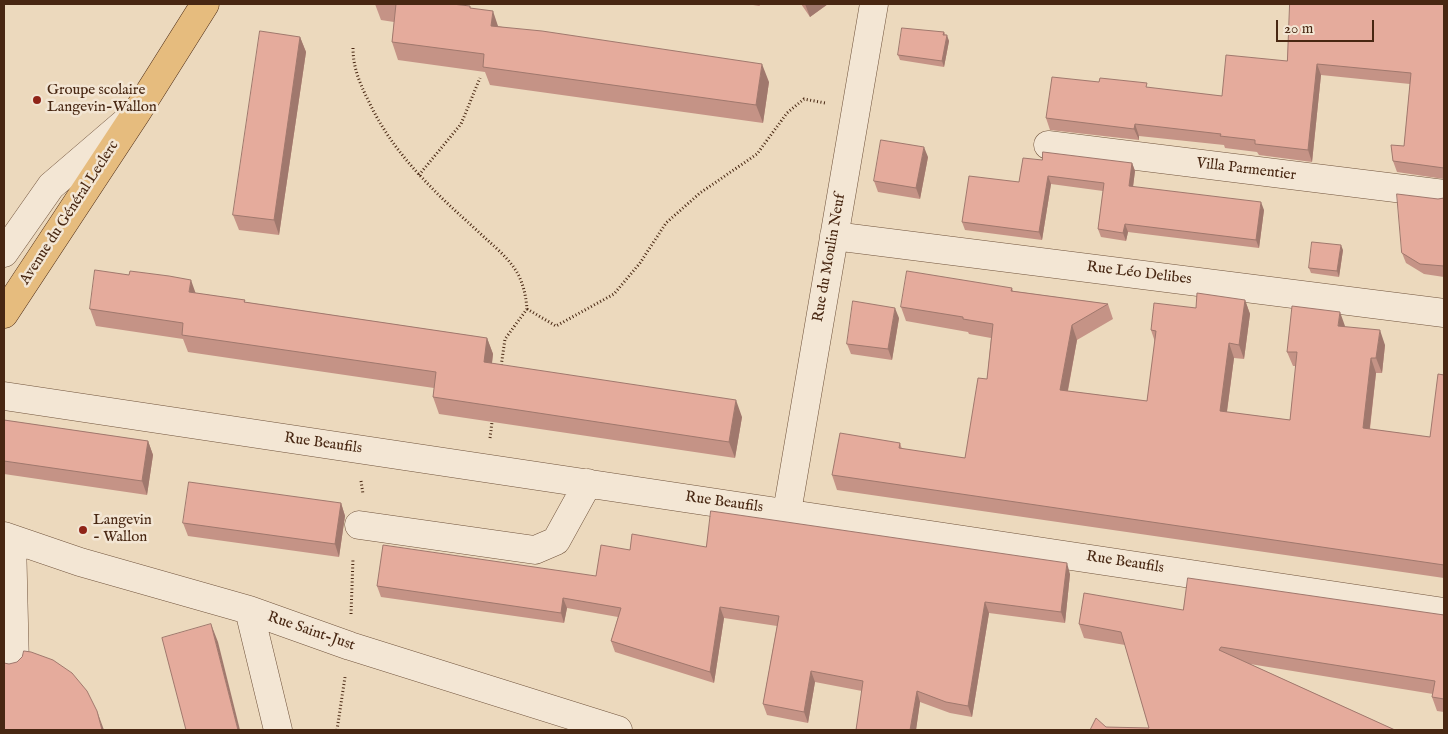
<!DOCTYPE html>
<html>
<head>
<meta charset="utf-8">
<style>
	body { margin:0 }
	#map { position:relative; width:1448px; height:734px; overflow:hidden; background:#ecd9bd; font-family:"IM FELL English",serif }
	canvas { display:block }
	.frame { position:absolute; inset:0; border:5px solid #482712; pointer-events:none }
	.scale { position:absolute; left:1276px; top:20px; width:98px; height:22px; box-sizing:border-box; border:2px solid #482712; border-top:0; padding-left:6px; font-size:15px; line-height:18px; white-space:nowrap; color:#482712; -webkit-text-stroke:4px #f3e6d4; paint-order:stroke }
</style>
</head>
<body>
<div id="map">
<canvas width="1448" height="734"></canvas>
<div class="frame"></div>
<div class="scale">20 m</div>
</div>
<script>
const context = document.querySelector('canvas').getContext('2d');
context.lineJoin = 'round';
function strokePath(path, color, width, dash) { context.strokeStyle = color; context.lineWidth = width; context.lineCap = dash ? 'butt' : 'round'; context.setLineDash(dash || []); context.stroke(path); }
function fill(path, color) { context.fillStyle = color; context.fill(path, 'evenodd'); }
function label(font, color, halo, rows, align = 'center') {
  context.font = font + ' "IM FELL English",serif'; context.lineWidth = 5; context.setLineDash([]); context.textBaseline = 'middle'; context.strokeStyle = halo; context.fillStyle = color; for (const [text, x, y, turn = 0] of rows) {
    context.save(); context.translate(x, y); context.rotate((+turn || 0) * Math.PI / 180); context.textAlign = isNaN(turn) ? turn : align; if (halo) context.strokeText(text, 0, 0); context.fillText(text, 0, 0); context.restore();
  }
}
const minor = new Path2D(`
	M1048,145L1444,194
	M834,236L1444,313
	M4,253L51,186L128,120
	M4,396L1444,612
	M787,512L874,4
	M359,525L535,550L556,541L588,483
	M4,536L80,562L249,610L350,646L618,730
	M12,539L15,666
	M249,610L278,730`);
const major = new Path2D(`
	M4,314L137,112L205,4`);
strokePath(minor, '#71543d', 29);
strokePath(major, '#482712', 29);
strokePath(new Path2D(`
	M353,48C353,68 360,84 369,102C384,134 406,162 431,187C448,205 466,220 484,237C496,248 511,260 519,276C524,287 526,297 527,309L505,339L501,367
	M419,175L461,124L480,78
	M527,309L556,326L614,294L640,263L666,223L700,193L757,154L787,113L804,99L825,103
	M490,438L492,422
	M361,481L363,494
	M351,614L353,559
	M337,730L345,677`), '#482712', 3, [1, 2.5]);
strokePath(minor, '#f3e6d4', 28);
strokePath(major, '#e6bc7e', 28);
fill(new Path2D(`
	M375,4H452L471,8L498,26L769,82L763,123L490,85L485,72L398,60L392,42L394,22L381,20Z
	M746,4H759L760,6Z
	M801,4H828L810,17Z
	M1444,4V179L1397,172L1393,161L1404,146L1410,84L1321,75L1312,162L1259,155L1257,152L1225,148L1224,145L1139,136V140L1050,130L1046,118L1149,88L1222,96L1287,61Z
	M944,32L949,41L944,67L900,60L898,55Z
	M300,37L306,52L279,235L239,230L233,215Z
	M928,157L920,199L878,192L874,181Z
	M1042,160L1132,163L1135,171L1133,187L1264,210L1259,248L1128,232L1126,241L1101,237L1098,229L1103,191L1051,184L1042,240L965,230L962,222L1019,182Z
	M1444,198V277L1424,274L1406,263L1402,253L1438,199Z
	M1343,250L1339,277L1311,273L1309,268Z
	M1012,288L1013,291L1108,304L1113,319L1077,340L1068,391L1147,401L1155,342L1151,330L1196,308L1245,300L1250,314L1244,359L1234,358L1227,412L1290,420L1296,366H1293L1287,352L1345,327L1385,345L1382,373H1376L1370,429L1430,437L1444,375V368V578L837,490L832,475L900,443L902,449L965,458L987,379L991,338L969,334L968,332L906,321L901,307Z
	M196,293L245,300V302L487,338L493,354L492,363L742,417L735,458L439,414L433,397L434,388L188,352L183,339L96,326L90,309Z
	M899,318L892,360L851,354L847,344Z
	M4,420L148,441L153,455L147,495L4,474Z
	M341,503L345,516L339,557L188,536L183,523Z
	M706,547L1070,574L1065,623L989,613L972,717L950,713L920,702L916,730H856L862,691L815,682L808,723L767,715L763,704L777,626L724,618L714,683L615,652L611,641L618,617L567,608L564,623L381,597L377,586L596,576L630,550Z
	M1183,610L1444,615V712L1437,711L1432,697L1433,694L1250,664L1395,730H1090L1106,727L1149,728L1125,645L1084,638L1079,624Z`), '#c59386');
fill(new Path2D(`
	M805,4H828L810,17Z
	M493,11L499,29L491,26Z
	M947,35L949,41L944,67L942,61Z
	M300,37L306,52L279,235L274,220Z
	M762,64L769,82L763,123L756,105Z
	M1317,64L1321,75L1312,162L1308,150Z
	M1135,124L1139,136V140L1134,129Z
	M924,147L928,157L920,199L916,188Z
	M1132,163L1135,171L1132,194L1129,186Z
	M1048,176L1051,184L1042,240L1039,232Z
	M1261,202L1264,210L1259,248L1256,240Z
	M1125,224L1128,232L1126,241L1123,233Z
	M1341,245L1343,250L1339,277L1337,271Z
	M191,280L197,297L189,292Z
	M1245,300L1250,314L1244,359L1239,345Z
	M895,308L899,318L892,360L888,349Z
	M1340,312L1345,326L1344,340L1338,326Z
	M1072,325L1077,340L1065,405L1060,390Z
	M1380,330L1385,345L1382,373L1376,358Z
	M487,338L493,354L490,379L484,362Z
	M1229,343L1234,358L1225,425L1220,411Z
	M1371,358L1376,373L1368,443L1363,428Z
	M736,400L742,417L735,458L729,442Z
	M148,441L153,455L147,495L142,481Z
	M341,503L345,516L339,557L335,544Z
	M1067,563L1070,574L1065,623L1061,612Z
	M563,598L567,608L564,623L561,613Z
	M985,602L989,613L972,717L968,706Z
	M720,607L724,618L714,683L710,672Z
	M211,624L218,642L240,730H238Z
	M811,671L815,682L808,723L804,712Z
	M917,691L920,702L916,730H910Z
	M97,711L104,730H102Z`), '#a0786d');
const building = new Path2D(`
	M390,4H452L470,6V8L493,11L491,26L542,31L762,64L756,105L483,67L484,54L392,42L396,4Z
	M1290,4H1444V168L1393,161L1391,145L1404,146L1411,73L1317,64L1308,150L1255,144V140L1220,136L1221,134L1135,124L1134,129L1046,118L1052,77L1099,82L1100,78L1147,83L1146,87L1222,96L1226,55L1287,61Z
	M902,28L944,32L943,35H947L942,61L898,55Z
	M260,31L300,37L274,220L233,215Z
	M881,140L924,147L916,188L874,181Z
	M1043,152L1132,163L1129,186L1261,202L1256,240L1125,224L1123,233L1098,229L1104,183L1048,176L1039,232L962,222L969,176L1019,182L1023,158L1042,160Z
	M1397,194L1438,199L1444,198V266L1420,264L1402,253Z
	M1312,242L1341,245L1337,271L1309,268Z
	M95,270L129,275L130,271L169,276L191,280L189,292L245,300L244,302L487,338L484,362L736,400L729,442L433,397L436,372L182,335L183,323L90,309Z
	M907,271L1012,288L1011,291L1108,304L1072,325L1060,390L1147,401L1156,331L1151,330L1154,303L1196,308L1197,293L1245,300L1239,345L1229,343L1220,411L1290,420L1297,352H1287L1292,306L1340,312L1338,326L1380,330L1376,358H1371L1363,428L1430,437L1438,374L1444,375V368V565L832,475L840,433L900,443L899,448L965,458L978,378L987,379L993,324L963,319V317L901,307Z
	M853,301L895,308L888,349L847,344Z
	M4,420L148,441L142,481L4,461Z
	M189,482L341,503L335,544L183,523Z
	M711,511L1067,563L1061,612L985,602L968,706L946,702L917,691L910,730H856L863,681L811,671L804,712L763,704L779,616L720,607L710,672L611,641L621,608L563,598L561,613L377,586L383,545L596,576L601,545L630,550L632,534L706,547Z
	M1188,578L1444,615V699L1432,697L1435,681L1221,647L1219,650L1395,730H1090L1096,718L1106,727L1149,728L1121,632L1079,624L1084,593L1183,610Z
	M211,624L238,730H186L162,638Z
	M24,651L31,652L53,660L72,673L87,691L97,711L102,730H4V663L9,664L17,662L22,657Z`);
fill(building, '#e5ab9c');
strokePath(building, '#a0786d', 1);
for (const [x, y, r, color] of [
	[37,100,5,"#8f2418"],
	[83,530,5,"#8f2418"]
]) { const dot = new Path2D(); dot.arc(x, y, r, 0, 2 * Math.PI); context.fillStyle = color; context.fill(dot); strokePath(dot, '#f3e6d4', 2); }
label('15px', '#482712', '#f3e6d4', [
	["Groupe scolaire",47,91],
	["Langevin-Wallon",47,108],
	["Langevin",93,521],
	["- Wallon",93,538]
], 'left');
label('15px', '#482712', '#f3e6d4', [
	["Villa Parmentier",1246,170,7],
	["Avenue du Général Leclerc",70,213,-57],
	["Rue du Moulin Neuf",830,258,-80],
	["Rue Léo Delibes",1139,274,7],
	["Rue Beaufils",323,444,8],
	["Rue Beaufils",724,503,8],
	["Rue Beaufils",1125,563,9],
	["Rue Saint-Just",311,632,19]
]);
</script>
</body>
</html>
